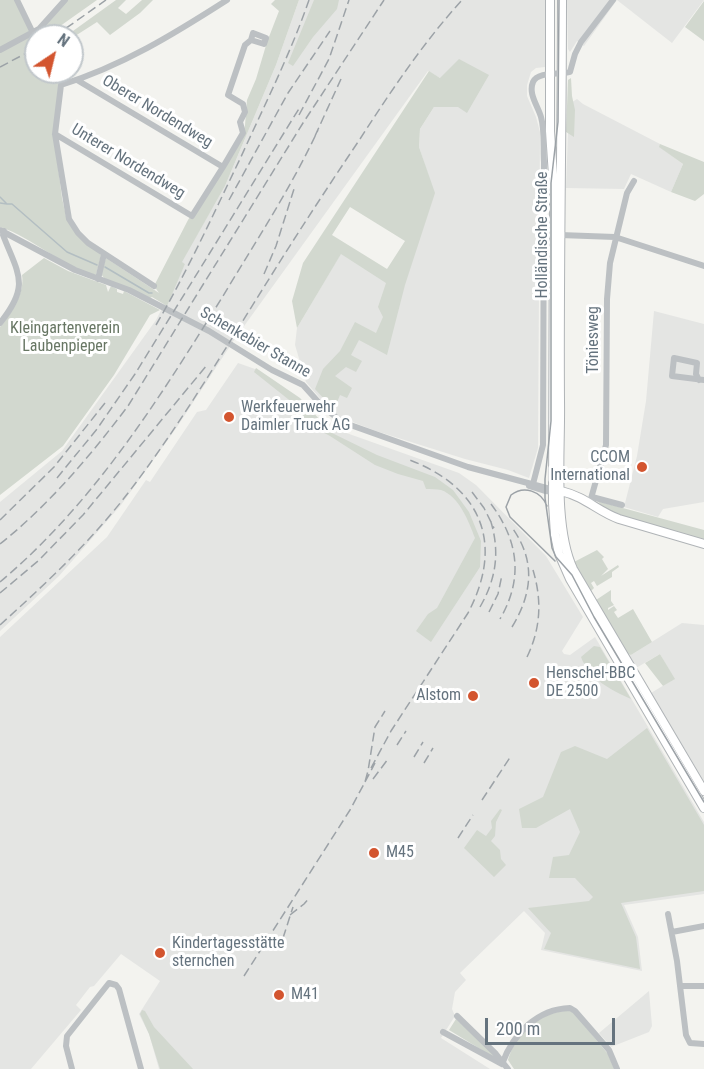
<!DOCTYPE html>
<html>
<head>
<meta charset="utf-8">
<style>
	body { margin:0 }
	#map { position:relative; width:704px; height:1069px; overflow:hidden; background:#f3f3ef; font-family:"Roboto Condensed",sans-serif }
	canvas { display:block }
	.north { position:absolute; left:24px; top:24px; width:60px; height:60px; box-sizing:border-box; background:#fff; border:2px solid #c1c7cb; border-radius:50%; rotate:35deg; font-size:16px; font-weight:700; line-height:24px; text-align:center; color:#65737e }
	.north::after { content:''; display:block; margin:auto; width:21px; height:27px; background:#d3552f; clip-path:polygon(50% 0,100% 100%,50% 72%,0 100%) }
	.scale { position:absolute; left:485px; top:1018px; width:130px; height:27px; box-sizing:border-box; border:3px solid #65737e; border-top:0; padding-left:8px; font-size:18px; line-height:21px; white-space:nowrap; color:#65737e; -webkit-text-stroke:4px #fff; paint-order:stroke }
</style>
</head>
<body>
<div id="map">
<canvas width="704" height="1069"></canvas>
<div class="north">N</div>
<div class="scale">200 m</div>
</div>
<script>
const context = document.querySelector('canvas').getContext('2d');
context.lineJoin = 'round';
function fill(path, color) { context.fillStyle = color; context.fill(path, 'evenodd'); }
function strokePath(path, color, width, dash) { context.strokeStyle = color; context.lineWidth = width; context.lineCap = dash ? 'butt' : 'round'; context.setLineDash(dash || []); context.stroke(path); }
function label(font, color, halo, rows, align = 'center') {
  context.font = font + ' "Roboto Condensed",sans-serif'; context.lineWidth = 6; context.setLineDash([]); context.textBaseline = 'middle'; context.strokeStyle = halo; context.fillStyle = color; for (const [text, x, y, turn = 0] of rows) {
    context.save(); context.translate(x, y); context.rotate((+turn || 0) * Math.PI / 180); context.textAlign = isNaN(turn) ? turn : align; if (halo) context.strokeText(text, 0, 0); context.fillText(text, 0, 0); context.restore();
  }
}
fill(new Path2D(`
	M299,0H546L545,67L536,68L531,72L527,85V96L536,117L540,132L538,448L529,478L508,470L465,459L376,431L342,418L330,410L306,382L295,345L297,328L344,248L404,285L434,193L419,147L420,129L434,107H459L440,78L428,71L234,340L177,427L121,505L59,576L0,631V502L62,451L156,320L185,264L181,262L225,186L276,65Z
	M567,0H704L672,43L617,0L584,46L577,41L570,52L568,49Z
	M577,99L583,104L660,144V147L683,164L671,192L631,174L624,189L566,188L569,104Z
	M654,311L704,324V502L663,509L658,517L624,507L637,456L646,401Z
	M238,363L255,369L297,404L293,414L459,473L476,485L546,556L583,617L562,651L564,654L570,655L595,637L704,822V894L624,905L638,937L642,971L541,950L545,933L524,911L460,973L466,980L455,992L452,1009L455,1016L441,1038L490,1069H159L149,1034L139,1014L160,981L121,954L94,986L90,987L76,1005L81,1010L31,1069H0V637L107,537L146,480L150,482L197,412L206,410Z
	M682,623L704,625V781L651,693L674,679L660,654L636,668L628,654L631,655Z
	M649,991L652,1026L649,1032L611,1047L599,1033Z`), '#e4e5e3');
fill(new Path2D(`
	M0,0H18L34,32L65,0H97L46,36H36V72H53L60,84L54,135L62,198L66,216L101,255L96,275C60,266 34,238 0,227Z
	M116,0H126L118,8L126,14L142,0H153L140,13L110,35L97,22L72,38V36H66Z
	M275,0H299L276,65L225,186L182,262L185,264L167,306L152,297L150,298L104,278L101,274L106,258L159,293L154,286L188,220L243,134L245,125L247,100L256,79L267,42L279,11L271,4Z
	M314,0H339L337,9L313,37L293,66L288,63Z
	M704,1V41L685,27Z
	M459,59L489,75L467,113L458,107H434L420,129L419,147L435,193L405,285L387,355L359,340L351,355L362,361L356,372L346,367L335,376L352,388L347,398L340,395L334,410L315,389L323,369L340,351L355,322L376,333L383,317L378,307L386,283L341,254L297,328L292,301L303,263L429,71L440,78ZM350,207L405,241L387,269L332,235Z
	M571,78L572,96L575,110L574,137L566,132L568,80Z
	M660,144L704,162V194L695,201L671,192L683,164L659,147Z
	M44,258L68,271L106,285L108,292L111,286L117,289V292L123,294L124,291L160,310L150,315L114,375L63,446L0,495V327C12,314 25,292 22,275Z
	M256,368L300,398L332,433L377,455L435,477L453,490L469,512L481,541L480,567L431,642L416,631L428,614L437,608L475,538C469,522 459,496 441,490C437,489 430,489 426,489L423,481L398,474L375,465L330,436L294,417L298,407L254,372Z
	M597,501L704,530V541C674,532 619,523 597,501Z
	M597,550L604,557L602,559L608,569L601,576L618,565L619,567L612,572V577L597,586L594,581L591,583L594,588L591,591L574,562Z
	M611,590V601L614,605L608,608V610L614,606L617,610L614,612L618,618L633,609L652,642L631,655L628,654L596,600Z
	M594,646L600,647L631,699C611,690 589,679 581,657Z
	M660,654L675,679L663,686L645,663Z
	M647,728L704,825V891L621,903L636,937L640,969L544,949L551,933L528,908L589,901L593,897L575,878H549L553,857L569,855L580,832L570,809L536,828H522L519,809L543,797L561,752L575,746L607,759Z
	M500,809L502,810L496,822L495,836L491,841L500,850L501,859L506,865L494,877L464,848L477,830L486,836L492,828L491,821Z
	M142,1010L145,1011L154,1027L193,1069H160L149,1034L140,1014Z
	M569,1010L575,1014L608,1054L614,1069H514L508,1060C512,1045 527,1024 541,1017C549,1013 560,1012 569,1010Z
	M456,1019L495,1055V1058L449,1030Z`), '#d2d8cf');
strokePath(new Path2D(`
	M0,197L7,204H12L67,252L97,265
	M0,203L7,204
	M105,267L149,293H152`), '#b3bec2', 1.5);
const major = new Path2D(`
	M550,0V131L554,191L553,503L555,535L559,554L570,579L704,808
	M562,0C562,134 559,268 560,401C561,450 553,526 573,569L704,791
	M561,491C586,497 597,511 619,519L704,544`);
strokePath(major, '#b0b4b7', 10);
strokePath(new Path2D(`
	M17,0L33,33
	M0,50L39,29L65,0
	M55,134L192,216L223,167L77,80
	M223,167L243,133L240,122L245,112L243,104L228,95L245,45L251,40L253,33L266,38L264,44L251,40
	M0,230L75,270L129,290L209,331L272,370L303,385L322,406L342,422L468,467L554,490
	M560,235L615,237L704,266
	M98,279L104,254
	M154,286L88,243L78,233L69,219L55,134L61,85C122,66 174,34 227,0
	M0,323C31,285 18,274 3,235L4,231
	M699,380L696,374L697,363L674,358L672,376L704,380
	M533,484L543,445C543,351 544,257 544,162C543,147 545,131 541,117C538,106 528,94 533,82C538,71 560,75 570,72L575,54L581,42L613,0
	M529,486L545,491L557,492
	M592,497L622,505
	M590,502L606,445L607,299L610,263L627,193L634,181
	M668,914L677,961L686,1035L690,1043L704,1044
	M672,932L704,926
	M680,986H704
	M457,1016L496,1054L508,1069
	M443,1032L502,1064
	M502,1064C513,1034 537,1009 570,1008L575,1011L609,1050L617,1069
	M72,1069L66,1046L67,1036L109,983L116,985L119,989L141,1069`), '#bcc0c3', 6);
strokePath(major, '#fff', 8);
strokePath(new Path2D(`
	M559,0L558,122L551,183V421L545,479V498L552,548L556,557L572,575L594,617L704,802
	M547,506C541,491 524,485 511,495L506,507L510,517L555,561`), '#9ca2a7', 1.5);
strokePath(new Path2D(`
	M55,36L106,0
	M0,67L36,48
	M299,115L329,59L349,0
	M315,136L341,79
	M229,200L288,93L330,31
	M264,274L276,246L294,189
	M156,325C187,272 213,215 240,159C264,106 290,55 309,0
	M57,478L97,429L135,374L300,107
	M472,492L484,508L494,528
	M491,504C518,540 524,578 500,619
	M0,520L54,467L105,403
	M0,544C49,505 90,456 128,406L303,123L384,0
	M0,582C94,503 159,399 223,296C256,241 291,188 318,130
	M0,593L38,561L83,515L207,365
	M480,607C496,579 500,553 491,522
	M489,612L498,594L502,575
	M0,625C43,586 84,548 121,502C174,435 218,360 264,287C295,237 327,188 360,139C391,91 423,43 462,0
	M512,627C532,594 536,562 513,529
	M527,657C541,628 542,600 533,570
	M397,745L406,731
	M414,757L423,742
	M424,763L433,748
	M371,768L391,731L468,613C505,543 481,486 407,459
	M373,779L388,759
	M365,782L375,763
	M482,800L511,756
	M458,838L473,815
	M290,915L304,904L310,897
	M283,938L293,907
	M244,976L350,810L365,782L368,771L375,727L385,711`), '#9ca2a7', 1.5, [9, 4.5]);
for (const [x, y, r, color] of [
	[229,417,6,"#d3552f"],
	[642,467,6,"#d3552f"],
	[534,683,6,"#d3552f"],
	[473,696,6,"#d3552f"],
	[374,853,6,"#d3552f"],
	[160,953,6,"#d3552f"],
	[279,995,6,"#d3552f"]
]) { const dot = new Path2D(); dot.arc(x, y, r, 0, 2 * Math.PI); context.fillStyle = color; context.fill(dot); strokePath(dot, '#fff', 2); }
label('16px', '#65737e', '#fff', [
	["Oberer Nordendweg",157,112,31],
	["Unterer Nordendweg",128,162,31],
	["Holländische Straße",543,235,-90],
	["Töniesweg",594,340,-90],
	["Schenkebier Stanne",255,343,30]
]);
label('16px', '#677663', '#fff', [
	["Kleingartenverein",65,329],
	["Laubenpieper",65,347]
]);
label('16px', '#65737e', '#fff', [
	["Werkfeuerwehr",241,408],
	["Daimler Truck AG",241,426],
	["CCOM",630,458,"right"],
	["International",630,476,"right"],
	["Henschel-BBC",546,674],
	["DE 2500",546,692],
	["Alstom",461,696,"right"],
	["M45",386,853],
	["Kindertagesstätte",172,944],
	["sternchen",172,962],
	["M41",291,995]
], 'left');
</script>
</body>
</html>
